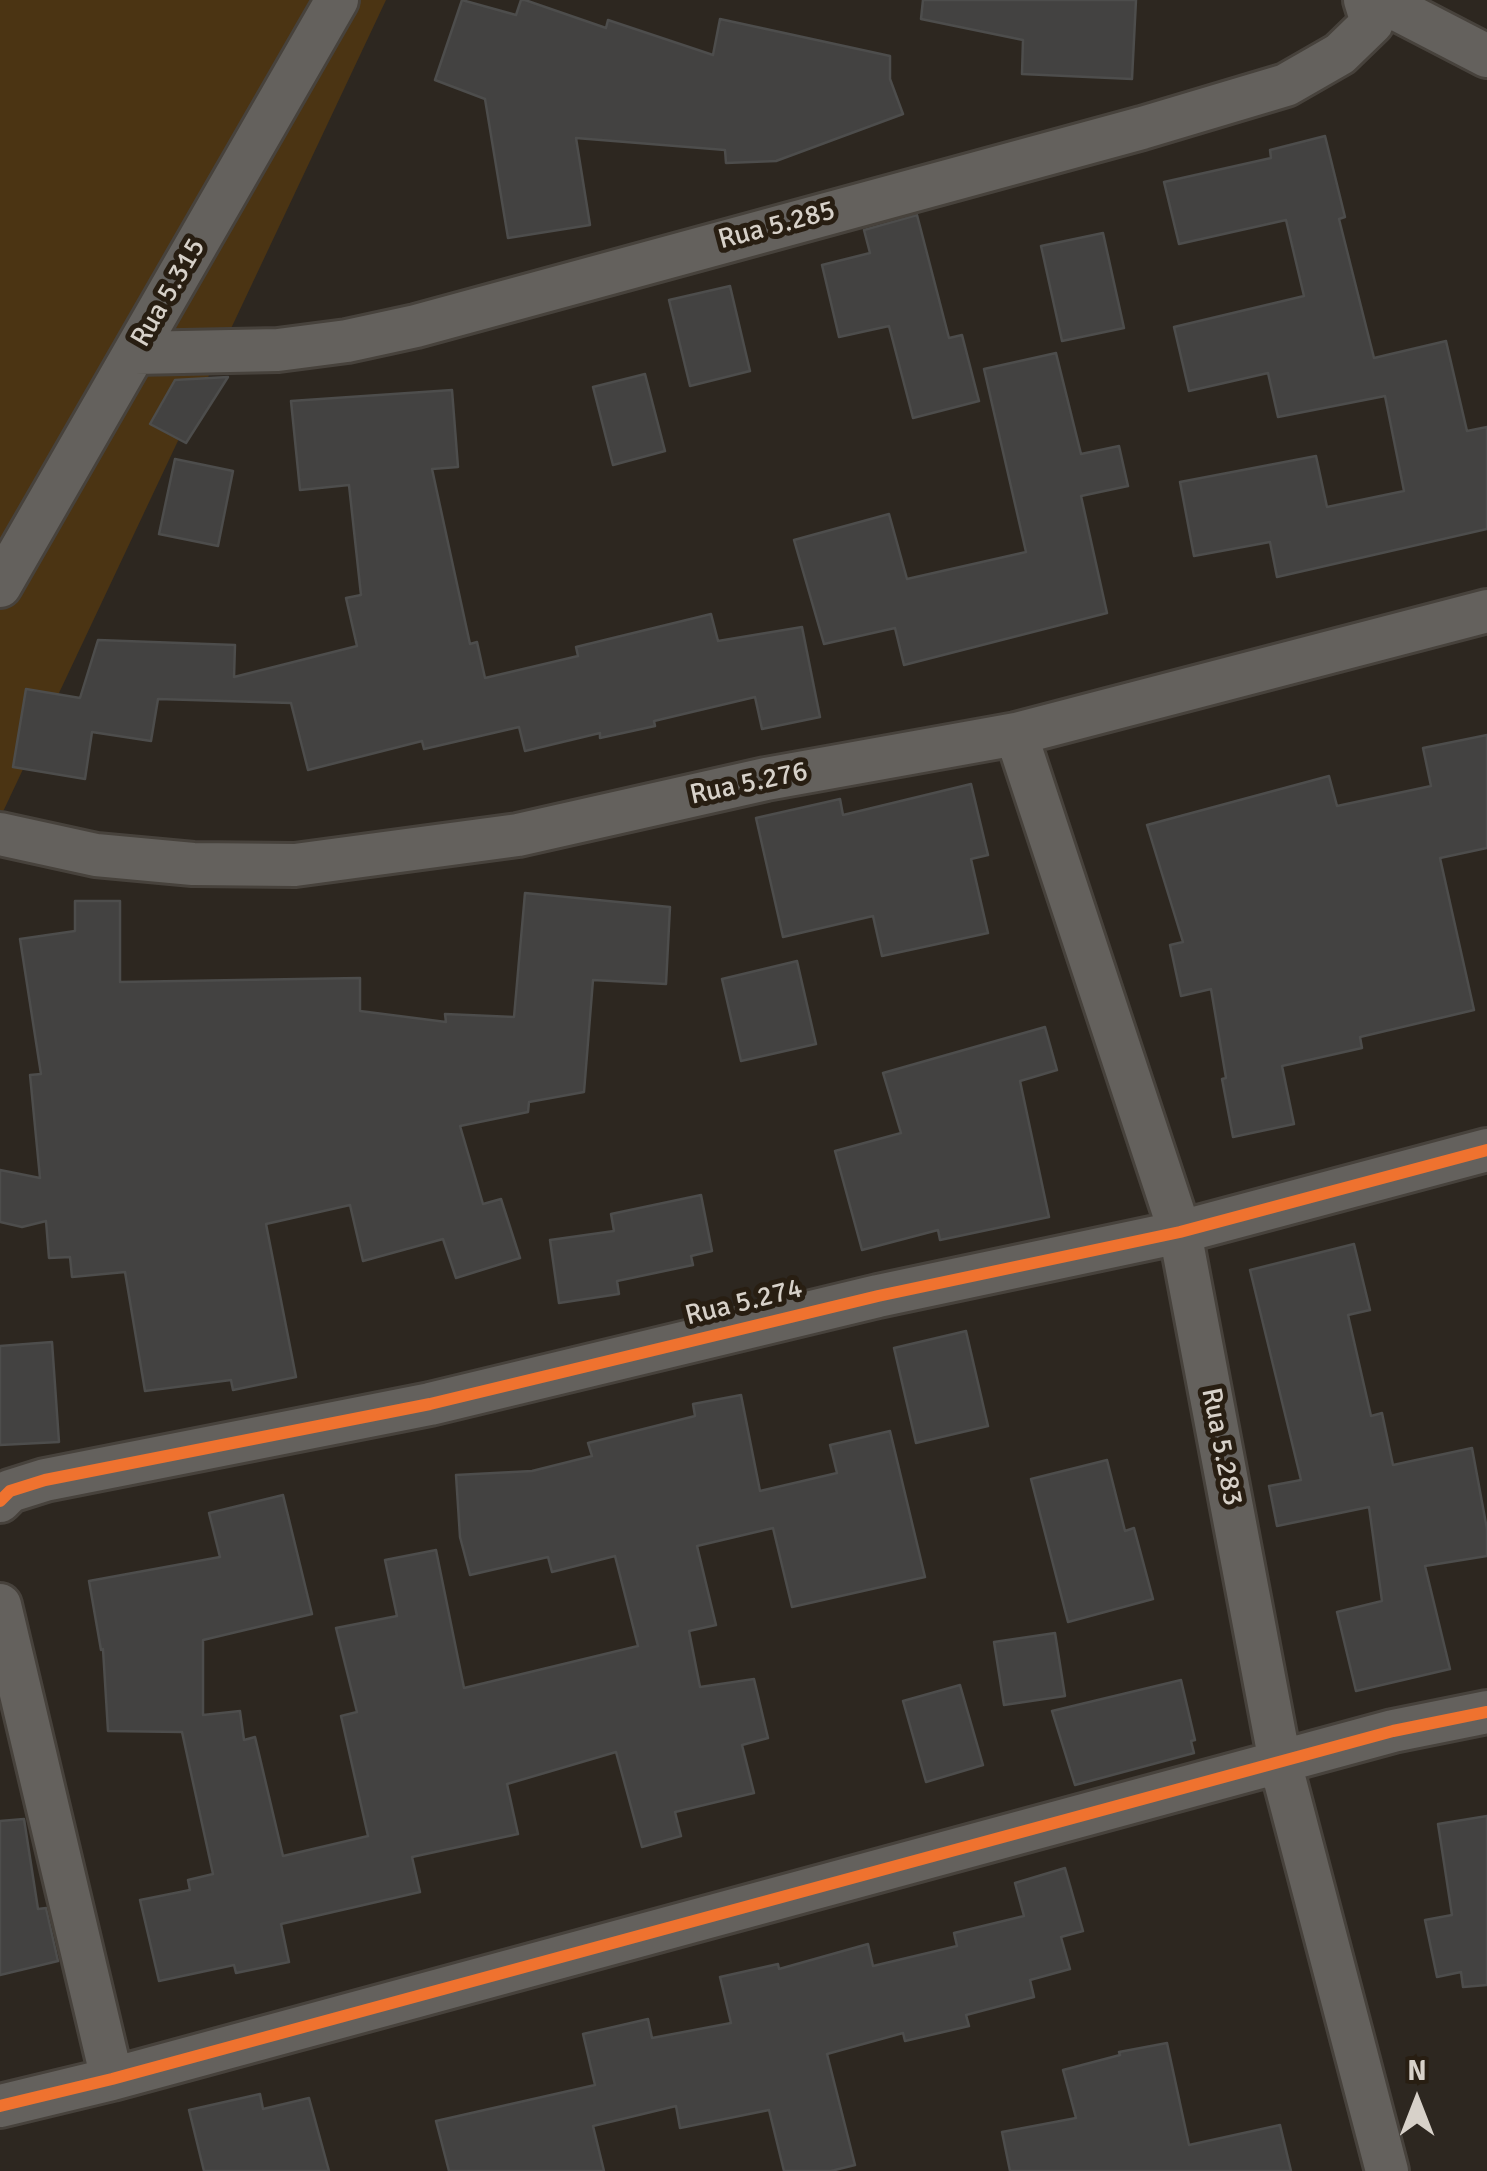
<!DOCTYPE html>
<html>
<head>
<meta charset="utf-8">
<style>
	body { margin:0 }
	#map { position:relative; width:1487px; height:2171px; overflow:hidden; background:#2d2720; font-family:Signika,sans-serif }
	canvas { display:block }
	.north { position:absolute; left:1367px; top:2051px; width:100px; height:100px; -webkit-text-stroke:8px #281e12; paint-order:stroke; rotate:0deg; font-size:28px; font-weight:700; line-height:40px; text-align:center; color:#d7d1c9 }
	.north::after { content:''; display:block; margin:auto; width:35px; height:45px; background:#d7d1c9; clip-path:polygon(50% 0,100% 100%,50% 72%,0 100%) }
</style>
</head>
<body>
<div id="map">
<canvas width="1487" height="2171"></canvas>
<div class="north">N</div>
</div>
<script>
const context = document.querySelector('canvas').getContext('2d');
context.lineJoin = 'round';
function fill(path, color) { context.fillStyle = color; context.fill(path, 'evenodd'); }
function strokePath(path, color, width, dash) { context.strokeStyle = color; context.lineWidth = width; context.lineCap = dash ? 'butt' : 'round'; context.setLineDash(dash || []); context.stroke(path); }
function label(font, color, halo, rows, align = 'center') {
  context.font = font + ' Signika,sans-serif'; context.lineWidth = 10; context.setLineDash([]); context.textBaseline = 'middle'; context.strokeStyle = halo; context.fillStyle = color; for (const [text, x, y, turn = 0] of rows) {
    context.save(); context.translate(x, y); context.rotate((+turn || 0) * Math.PI / 180); context.textAlign = isNaN(turn) ? turn : align; if (halo) context.strokeText(text, 0, 0); context.fillText(text, 0, 0); context.restore();
  }
}
fill(new Path2D(`
	M0,0H386L0,818Z`), '#4b3413');
const building = new Path2D(`
	M462,0L516,15L521,0H525L606,28L608,20L713,55L720,19L890,56V79L903,114L776,161L726,163L725,150L576,138L590,225L508,238L485,99L435,80Z
	M923,0H1136L1132,79L1022,74L1023,40L921,19Z
	M1325,136L1345,217L1339,219L1374,358L1446,341L1467,431L1487,427V529L1277,577L1270,542L1194,556L1180,482L1316,456L1327,507L1404,491L1385,396L1278,417L1268,373L1189,391L1174,327L1304,296L1286,220L1179,244L1164,182L1271,158L1270,150Z
	M917,215L949,338L962,335L979,401L913,418L889,326L839,337L822,265L870,253L864,230Z
	M1103,233L1124,328L1062,341L1041,246Z
	M730,286L750,371L690,386L669,300Z
	M1056,353L1081,454L1119,446L1128,486L1081,496L1107,613L904,665L895,628L824,644L794,540L889,514L907,579L1026,552L984,369Z
	M645,374L665,451L613,465L593,387Z
	M228,377L186,443L150,424L175,380Z
	M452,390L458,467L432,469L470,644L477,642L485,678L578,656L576,647L711,614L718,641L802,627L820,717L762,729L755,697L654,721L655,726L600,738V733L525,751L519,727L424,749L422,741L308,770L291,703L158,699L151,741L92,732L85,779L13,767L26,689L80,698L98,640L235,645L234,677L357,646L346,598L361,595L349,485L300,490L291,401Z
	M175,459L233,471L218,546L159,534Z
	M1487,735V848L1440,858L1474,1010L1360,1037L1362,1048L1282,1066L1294,1124L1233,1137L1222,1079L1226,1078L1211,989L1181,996L1170,945L1183,942L1147,825L1329,776L1337,806L1431,786L1423,748Z
	M971,784L988,855L971,859L988,933L882,956L873,916L783,937L756,818L840,799L843,815Z
	M525,893L670,907L666,984L593,980L584,1092L529,1102L528,1112L460,1126L483,1204L501,1199L520,1258L456,1278L443,1239L363,1261L350,1205L266,1224L296,1377L233,1390L231,1380L145,1391L125,1272L72,1277L70,1257L49,1258L46,1221L22,1227L0,1222V1170L40,1178L30,1075L41,1074L20,939L75,931V901H120V982L360,978V1011L446,1022L445,1014L514,1017Z
	M797,961L816,1044L741,1061L722,979Z
	M1045,1027L1057,1070L1020,1081L1049,1217L940,1240L938,1230L862,1250L835,1151L901,1133L883,1073Z
	M701,1195L712,1251L691,1256L693,1265L617,1281L619,1294L559,1303L550,1240L614,1231L611,1214Z
	M1354,1244L1370,1310L1348,1315L1371,1416L1382,1413L1393,1465L1472,1448L1487,1529V1556L1425,1566L1450,1669L1356,1691L1337,1612L1382,1601L1369,1507L1277,1526L1269,1486L1301,1480L1250,1270Z
	M966,1331L988,1426L916,1443L894,1348Z
	M52,1342L59,1442L0,1445V1346Z
	M741,1395L760,1491L837,1473L830,1445L890,1431L925,1577L792,1607L773,1528L697,1546L716,1625L689,1631L700,1687L754,1679L768,1738L742,1745L754,1793L675,1812L681,1836L642,1847L616,1752L507,1784L518,1834L412,1857L420,1892L281,1924L289,1962L236,1973L234,1965L159,1981L140,1900L190,1890L188,1880L213,1874L182,1732L108,1731L103,1649L101,1650L89,1581L220,1557L209,1513L283,1495L312,1614L203,1640V1715L240,1711L244,1740L255,1737L283,1856L368,1836L341,1716L357,1712L336,1628L397,1616L385,1560L436,1550L464,1688L638,1646L615,1556L552,1572L548,1557L470,1575L460,1537L456,1475L532,1471L592,1456L588,1443L695,1416L693,1404Z
	M1107,1460L1125,1531L1134,1528L1153,1599L1068,1622L1031,1479Z
	M1055,1633L1065,1696L1004,1705L994,1642Z
	M1181,1680L1195,1740L1191,1741L1194,1753L1075,1785L1052,1711Z
	M960,1685L983,1765L926,1782L903,1701Z
	M1487,1816V1985L1463,1987L1461,1972L1437,1977L1425,1920L1452,1915L1438,1824Z
	M24,1819L38,1909L46,1908L58,1961L0,1975V1821Z
	M1065,1868L1083,1931L1061,1937L1070,1969L1030,1980L1034,1997L966,2015L969,2026L905,2041L903,2033L827,2054L855,2165L831,2171H784L769,2110L680,2128L676,2106L593,2126L604,2171H449L436,2121L595,2085L583,2034L648,2019L652,2038L731,2023L720,1977L778,1964L779,1969L868,1944L873,1966L957,1946L954,1933L1024,1916L1015,1883Z
	M1167,2043L1189,2145L1280,2125L1291,2171H1010L1002,2132L1076,2118L1063,2070L1120,2055L1119,2052Z
	M260,2094L263,2109L309,2098L329,2171H204L189,2110Z`);
fill(building, '#434241');
strokePath(building, '#4d4d4c', 2.5);
const minor = new Path2D(`
	M1379,0L1487,56
	M135,353L278,350L347,341L416,326L1142,128L1286,85L1340,54L1372,23L1365,0
	M0,586L337,0
	M1016,734L1180,1232L1280,1762L1387,2171
	M0,834L96,855L193,864L295,865L518,835L766,779L1016,734L1487,611
	M0,1501L10,1491L45,1480L430,1404L878,1296L1180,1232L1487,1150
	M0,1605L112,2079
	M0,2106L112,2079L1393,1731L1487,1712`);
strokePath(minor, '#47423c', 48);
strokePath(minor, '#64615d', 42);
strokePath(new Path2D(`
	M0,1501L10,1491L45,1480L430,1404L878,1296L1180,1232L1487,1150
	M0,2106L112,2079L1393,1731L1487,1712`), '#ef722f', 12);
label('28px', '#d7d1c9', '#281e12', [
	["Rua 5.285",777,226,-15],
	["Rua 5.315",169,293,-60],
	["Rua 5.276",749,784,-12],
	["Rua 5.274",744,1303,-14],
	["Rua 5.283",1221,1447,79]
]);
</script>
</body>
</html>
